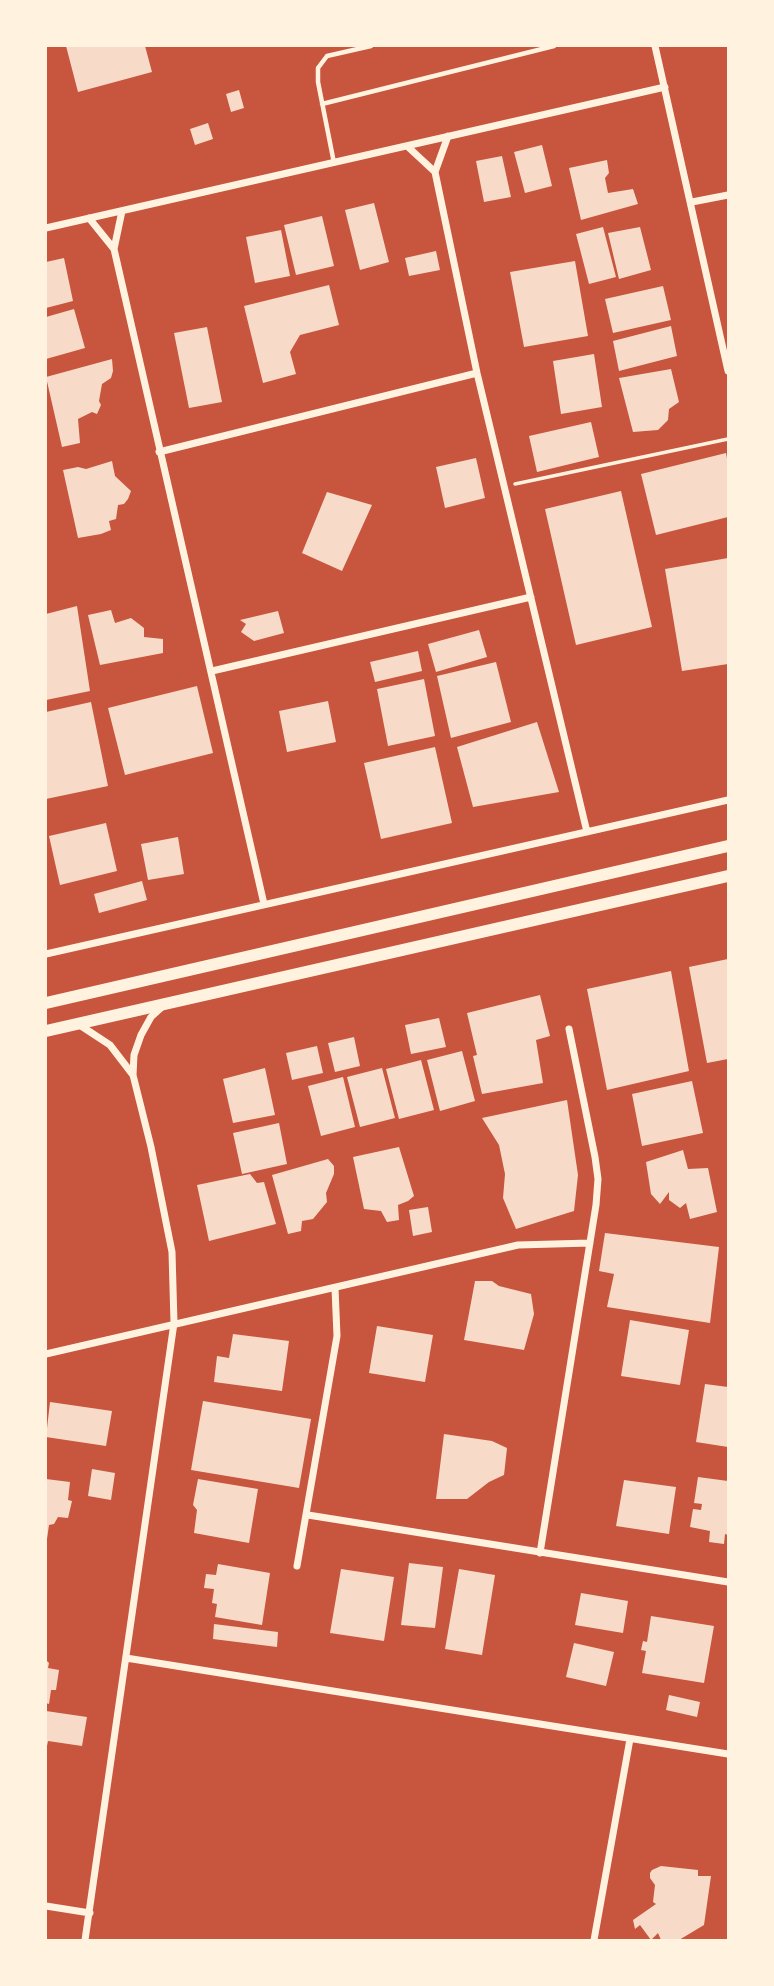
<!DOCTYPE html>
<html>
<head>
<meta charset="utf-8">
<style>
	body { margin:0 }
	#map { position:relative; width:774px; height:1986px; overflow:hidden; background:#c8553d; font-family:Inter,sans-serif }
	canvas { display:block }
	.frame { position:absolute; inset:0; border:47px solid #fff3e0; pointer-events:none }
</style>
</head>
<body>
<div id="map">
<canvas width="774" height="1986"></canvas>
<div class="frame"></div>
</div>
<script>
const context = document.querySelector('canvas').getContext('2d');
context.lineJoin = 'round';
function fill(path, color) { context.fillStyle = color; context.fill(path, 'evenodd'); }
function strokePath(path, color, width, dash) { context.strokeStyle = color; context.lineWidth = width; context.lineCap = dash ? 'butt' : 'round'; context.setLineDash(dash || []); context.stroke(path); }
fill(new Path2D(`
	M66,46H145L152,72L78,92Z
	M239,90L244,108L231,112L226,94Z
	M208,123L213,139L195,145L190,129Z
	M542,145L552,186L525,193L514,152Z
	M502,156L511,197L484,202L476,161Z
	M607,160L609,173L605,178L608,193L633,189L638,204L581,220L569,168Z
	M374,203L389,262L360,270L345,210Z
	M322,216L334,266L296,275L284,225Z
	M603,227L616,277L589,284L576,234Z
	M640,227L651,270L619,279L608,233Z
	M281,230L290,276L255,283L246,237Z
	M436,251L440,270L409,276L405,258Z
	M64,258L73,301L46,308V262Z
	M575,261L588,336L524,347L510,272Z
	M329,285L339,325L300,335L290,352L296,374L263,383L244,306Z
	M663,286L671,320L613,333L605,299Z
	M74,309L85,348L46,359V317Z
	M671,326L677,356L619,371L613,341Z
	M207,327L222,402L189,408L174,333Z
	M594,354L602,407L561,414L553,361Z
	M112,359L113,371L111,378L102,384L99,401L101,405L97,414L92,412L78,419L80,443L62,447L46,377Z
	M671,369L679,402L669,409L668,420L658,430L633,432L619,378Z
	M591,422L599,457L537,472L529,436Z
	M726,453L728,464V517L656,535L641,474Z
	M476,458L485,498L445,508L436,467Z
	M112,461L115,476L131,491L128,499L124,504L118,505L116,519L109,521L111,530L101,534L78,538L63,470L78,467L86,469Z
	M621,491L652,627L576,645L545,509Z
	M327,492L372,505L342,571L302,553Z
	M728,558V664L682,671L665,569Z
	M77,606L90,691L46,700V614Z
	M111,610L115,623L131,618L144,628V637L163,639V653L100,665L88,615Z
	M278,611L284,633L254,641L241,632L246,624L240,620Z
	M479,630L487,657L436,672L428,644Z
	M418,651L422,671L375,682L370,662Z
	M496,662L511,722L451,738L437,676Z
	M424,679L435,736L388,746L377,689Z
	M197,686L213,753L125,775L108,708Z
	M328,701L336,742L287,752L279,711Z
	M91,702L108,786L46,799V712Z
	M537,722L559,792L473,807L457,747Z
	M435,747L452,823L381,839L364,763Z
	M106,823L117,871L60,885L49,836Z
	M178,837L184,874L148,880L141,844Z
	M142,881L147,900L99,913L94,894Z
	M728,959V1059L707,1063L689,967Z
	M671,971L689,1071L607,1090L587,989Z
	M540,995L550,1036L536,1040L543,1083L482,1094L473,1056L477,1055L467,1013Z
	M439,1018L446,1047L411,1054L405,1025Z
	M354,1037L360,1066L335,1072L328,1043Z
	M317,1046L323,1073L292,1080L286,1053Z
	M462,1051L475,1101L440,1111L427,1060Z
	M421,1060L434,1110L399,1119L386,1069Z
	M265,1068L275,1115L233,1123L223,1079Z
	M382,1068L395,1118L360,1127L347,1077Z
	M343,1077L355,1127L321,1136L308,1086Z
	M692,1081L703,1133L642,1146L632,1094Z
	M567,1100L578,1175L574,1211L516,1229L503,1198L505,1174L499,1145L482,1118Z
	M279,1123L287,1164L242,1174L233,1133Z
	M399,1147L414,1196L408,1201L398,1205L399,1220L387,1222L381,1211L364,1209L353,1157Z
	M683,1150L688,1169L708,1168L717,1212L690,1219L686,1203L680,1208L669,1200V1192L660,1204L651,1194L646,1162Z
	M328,1159L334,1166V1174L326,1193L327,1202L313,1219L302,1221L301,1231L288,1234L272,1175Z
	M250,1174L257,1183L264,1182L276,1224L209,1241L197,1185Z
	M428,1207L432,1232L413,1236L409,1210Z
	M605,1233L719,1247L710,1323L607,1307L614,1274L599,1271Z
	M475,1281H492L499,1286L531,1294L534,1314L524,1350L464,1340Z
	M630,1320L689,1330L680,1385L621,1376Z
	M377,1326L433,1335L425,1382L369,1373Z
	M233,1334L289,1341L282,1391L214,1382L217,1356L229,1358Z
	M705,1384L728,1387V1447L696,1442Z
	M203,1401L311,1419L299,1488L191,1470Z
	M50,1402L112,1411L106,1446L46,1437Z
	M444,1434L492,1441L507,1448L504,1475L489,1482L467,1499H436Z
	M92,1469L115,1473L111,1500L88,1496Z
	M698,1477L728,1481V1535L725,1534L724,1544L709,1542L710,1531L690,1527L693,1509L701,1510L702,1504L694,1503Z
	M46,1479L70,1482L68,1500L72,1501L68,1518L58,1517L54,1524L49,1525L47,1539Z
	M198,1479L258,1489L249,1543L194,1533L197,1510L193,1505Z
	M624,1480L676,1487L669,1534L616,1526Z
	M409,1563L443,1567L435,1628L401,1625Z
	M218,1564L270,1573L262,1625L215,1617L217,1604L212,1603L214,1589L204,1588L206,1574L216,1575Z
	M341,1569L394,1577L384,1641L330,1633Z
	M459,1569L495,1575L482,1655L445,1649Z
	M581,1593L628,1601L623,1633L575,1625Z
	M651,1616L714,1626L704,1683L642,1673L646,1651L641,1650L643,1641L647,1642Z
	M214,1624L278,1632L277,1647L213,1639Z
	M574,1643L614,1652L606,1686L566,1677Z
	M46,1660L49,1663L48,1668L59,1670L56,1690H51L49,1704L46,1703Z
	M669,1695L700,1702L697,1717L666,1710Z
	M46,1711L87,1717L82,1746L48,1741L46,1751Z
	M661,1866L698,1870V1876H711L704,1925L679,1940H661L658,1933L651,1940L640,1925L635,1929L633,1920L656,1904L653,1902L655,1885L650,1878V1873L652,1870Z`), '#f7dbc8');
strokePath(new Path2D(`
	M515,484L728,439`), '#fff3e0', 3.5);
strokePath(new Path2D(`
	M322,104L554,46
	M334,163L318,82V68L327,56L371,46`), '#fff3e0', 4.5);
strokePath(new Path2D(`
	M655,46L728,371
	M448,136L435,172L477,373L587,832
	M407,146L435,172
	M692,202L728,195
	M122,211L114,249L264,904
	M89,218L114,249
	M46,228L665,87
	M159,452L477,373
	M212,671L531,597
	M46,954L728,800
	M78,1024L110,1045L133,1075
	M46,1354L518,1245L590,1243
	M308,1515L728,1582
	M540,1553L596,1205L598,1179L595,1157L569,1029
	M297,1566L337,1336L335,1288
	M126,1658L728,1754
	M46,1906L90,1913
	M85,1940L174,1323L172,1252L151,1147L133,1075L134,1055L141,1035L151,1017L161,1008
	M594,1940L630,1739`), '#fff3e0', 7);
strokePath(new Path2D(`
	M46,1003L728,846
	M46,1031L728,876`), '#fff3e0', 12);
</script>
</body>
</html>
